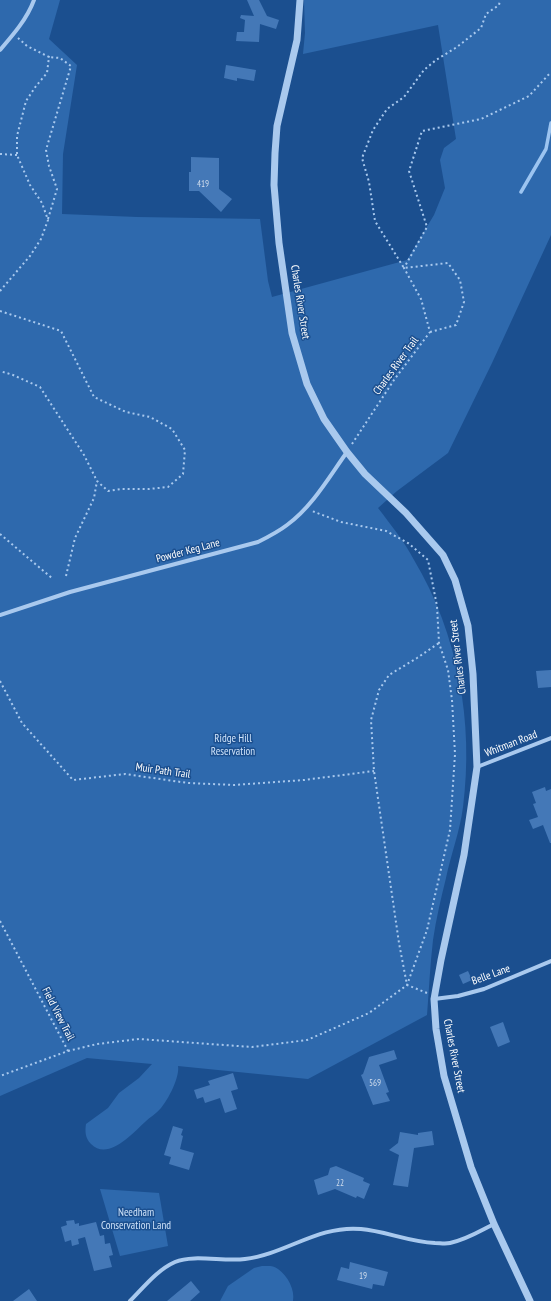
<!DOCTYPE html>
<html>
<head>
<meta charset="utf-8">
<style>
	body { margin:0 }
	canvas { display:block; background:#1b4f8f }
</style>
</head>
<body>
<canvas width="551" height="1301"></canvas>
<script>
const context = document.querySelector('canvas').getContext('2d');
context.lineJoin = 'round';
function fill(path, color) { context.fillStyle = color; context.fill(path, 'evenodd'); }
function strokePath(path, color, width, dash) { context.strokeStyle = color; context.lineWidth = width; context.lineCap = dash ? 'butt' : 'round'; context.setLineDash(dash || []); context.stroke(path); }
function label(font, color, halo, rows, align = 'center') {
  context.font = font + ' "PT Sans Narrow",sans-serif'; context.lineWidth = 3; context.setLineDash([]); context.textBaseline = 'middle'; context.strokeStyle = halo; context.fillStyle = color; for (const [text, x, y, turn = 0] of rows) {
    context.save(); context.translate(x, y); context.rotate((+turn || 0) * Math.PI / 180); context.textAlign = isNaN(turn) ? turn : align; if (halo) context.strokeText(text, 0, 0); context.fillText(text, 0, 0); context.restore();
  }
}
fill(new Path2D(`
	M0,0H60L49,39L77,65L63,154L62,214L137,217L260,219L268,281L272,297L407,260L434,215L445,188L440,160L444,148L456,139L438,25L303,54L305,33L304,0H551V235L492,363L448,453L397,491L378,508C391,525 404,541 414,560C458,634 474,722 463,807C460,831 451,854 446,878C441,898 436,919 433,940C430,965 429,990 427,1015L308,1079L178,1066C180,1077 168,1100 161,1108C156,1114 150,1117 145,1122C132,1134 108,1161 91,1144C85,1138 85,1131 86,1124L108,1108L119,1093L139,1078L152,1064L87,1058L0,1096Z
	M100,1189L159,1193L168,1246L120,1256Z
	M262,1266C268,1266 273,1265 278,1269C288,1276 295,1290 293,1301H220L228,1286L254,1268Z`), '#2e69ad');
strokePath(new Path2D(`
	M521,192L546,149L551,123`), '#9cc4f0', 3.5);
fill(new Path2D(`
	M247,0H259L267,16L279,20L276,29L260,24L259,42L236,41L237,32H244L245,20L240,18L241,15L254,16Z
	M226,65L256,70L254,81L237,78V81L224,78Z
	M191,157L219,158V189L232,199L221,212L199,191H189V172H191Z
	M551,670V687L538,688L536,671Z
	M545,787L546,791L551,789V843H550L543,825L533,829L529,820L538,817L533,804L536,803L532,792Z
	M468,971L472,980L463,984L459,975Z
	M503,1022L510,1042L498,1047L490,1027Z
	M394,1050L397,1059L379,1065L389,1092L386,1093L390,1101L373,1105L361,1075L363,1074L369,1057Z
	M233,1073L238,1089L231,1091L237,1109L225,1113L220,1098L205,1103L203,1097L197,1099L194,1090L210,1085L208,1081Z
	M173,1126L183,1129L181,1135L183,1136L180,1149L194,1153L189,1170L169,1164L171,1157L164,1155Z
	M432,1131L434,1145L414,1148L408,1187L393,1185L399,1155L389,1150L398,1143L400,1132L418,1135V1133Z
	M336,1166L364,1178L363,1181L370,1184L364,1199L357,1196L356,1198L335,1189L318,1195L314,1180L328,1175L330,1168Z
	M74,1220L75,1224L79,1223V1226L96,1222L100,1236L104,1235L105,1244L110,1243L113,1255L109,1256L112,1267L94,1271L85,1237L78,1239L79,1244L72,1246L71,1240L65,1242L61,1227L67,1225L66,1221Z
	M350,1262L388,1272L384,1286L373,1284L372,1289L337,1280L341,1267L349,1269Z
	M191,1281L200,1292L190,1301H167Z
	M29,1289L37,1301H13Z`), '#4478b7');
strokePath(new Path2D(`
	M0,154L17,155
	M48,219L57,189L49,166L46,150L71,66L60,58L49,57
	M0,291L30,256L41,239L48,220L42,203L30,185L17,155V136L26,101L36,86L47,73L49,57L27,46L18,38
	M0,311L61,331L94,397L126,412L150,417L172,429L185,450L183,474L168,487L149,489H121L108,491L97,481L84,455L40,387L13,375L0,371
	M430,332L456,325L464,302L460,280L448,263L404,268L375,221L369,182L362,158L373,130L387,109L404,97L424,70L436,60L457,47L481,28L486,14L499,5L500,0
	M352,444L394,380L430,332L421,299L404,268L427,227L409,171L422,131L481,119L529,96L551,72
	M0,534L53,579
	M66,576L75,538L94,498L97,481
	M0,681L22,723L73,780L125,774L188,783L234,785L304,780L374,771
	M0,921L68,1051L0,1076
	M427,993L407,985L399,943L374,771L371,720L379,690L389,675L417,658L439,643
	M68,1051L97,1044L139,1039L252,1047L307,1040L369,1013L407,985L427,930L450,830L455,754L452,700L448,670L439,643L437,606L428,560L408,543L386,531L341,522L312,511`), '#a9c9ee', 2, [2, 3]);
strokePath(new Path2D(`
	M0,50C13,35 27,19 34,0
	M0,615L70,592L258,542C268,537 278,532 287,525C312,507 329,477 347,452
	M477,767L551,738
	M434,999L458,996L484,989L551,961
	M130,1301C144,1287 157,1270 175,1262C194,1254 224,1262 245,1259C286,1254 318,1225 361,1229C385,1231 409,1242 435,1243C440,1243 445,1244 450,1243C466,1240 480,1231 494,1224`), '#a9c9ee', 4);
strokePath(new Path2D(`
	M300,0L297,40L277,126L275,153L274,185L279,243L292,333L307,384L324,419L347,452L365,474L406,513L443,555L455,580L468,626L473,674L477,767L464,855L441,960L434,999L436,1029L444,1076L471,1167L494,1224L530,1301`), '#a9c9ee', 7);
label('9px', '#d0dded', null, [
	["419",203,184],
	["569",375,1083],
	["22",340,1183],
	["19",363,1276]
]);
label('11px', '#fff', '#1b4f8f', [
	["Charles River Street",300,302,81],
	["Charles River Trail",396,366,-54],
	["Powder Keg Lane",188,551,-15],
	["Charles River Street",458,657,-97],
	["Whitman Road",511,744,-21],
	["Muir Path Trail",163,771,8],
	["Belle Lane",491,975,-20],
	["Field View Trail",58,1014,63],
	["Charles River Street",454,1056,79]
]);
label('11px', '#cfe3fa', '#1b4f8f', [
	["Ridge Hill",233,739],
	["Reservation",233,752],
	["Needham",136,1213],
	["Conservation Land",136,1226]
]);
</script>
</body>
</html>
